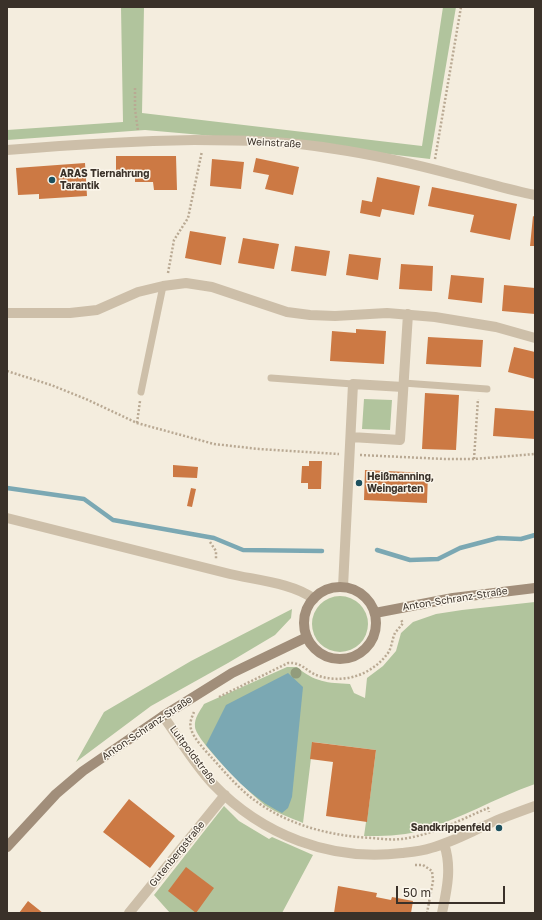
<!DOCTYPE html>
<html>
<head>
<meta charset="utf-8">
<style>
	body { margin:0 }
	#map { position:relative; width:542px; height:920px; overflow:hidden; background:#f4edde; font-family:"Golos Text",sans-serif }
	canvas { display:block }
	.frame { position:absolute; inset:0; border:8px solid #3a3129; pointer-events:none }
	.scale { position:absolute; left:396px; top:886px; width:109px; height:18px; box-sizing:border-box; border:2px solid #3a3129; border-top:0; padding-left:5px; font-size:12px; line-height:14px; white-space:nowrap; color:#3a3129; -webkit-text-stroke:3px #fbf6eb; paint-order:stroke }
</style>
</head>
<body>
<div id="map">
<canvas width="542" height="920"></canvas>
<div class="frame"></div>
<div class="scale">50 m</div>
</div>
<script>
const context = document.querySelector('canvas').getContext('2d');
context.lineJoin = 'round';
function fill(path, color) { context.fillStyle = color; context.fill(path, 'evenodd'); }
function strokePath(path, color, width, dash) { context.strokeStyle = color; context.lineWidth = width; context.lineCap = dash ? 'butt' : 'round'; context.setLineDash(dash || []); context.stroke(path); }
function label(font, color, halo, rows, align = 'center') {
  context.font = font + ' "Golos Text",sans-serif'; context.lineWidth = 3; context.setLineDash([]); context.textBaseline = 'middle'; context.strokeStyle = halo; context.fillStyle = color; for (const [text, x, y, turn = 0] of rows) {
    context.save(); context.translate(x, y); context.rotate((+turn || 0) * Math.PI / 180); context.textAlign = isNaN(turn) ? turn : align; if (halo) context.strokeText(text, 0, 0); context.fillText(text, 0, 0); context.restore();
  }
}
fill(new Path2D(`
	M121,7H144L142,113L422,146L443,7H456L430,159L304,144L145,130L7,140V130L123,122Z
	M364,399L392,400L390,430L362,429Z
	M312 624a28 28 0 1 1 56 0a28 28 0 1 1-56 0Z
	M535,602V784C495,798 459,820 419,831C401,836 382,836 364,836L366,822L367,821L376,750L313,742L303,823C291,818 277,813 266,806C253,796 196,741 195,727C194,718 200,711 204,704L287,667H297C314,682 328,683 350,684L354,693L365,698L367,678L383,666L396,651L401,633L413,622L436,614L462,610Z
	M292,609L291,618L275,635L228,663L151,706L76,762L104,712L191,661Z
	M224,806L239,821L269,839L272,837L313,855L282,913H170L154,895Z`), '#b1c49d');
fill(new Path2D(`
	M288,673L303,687L292,797L288,808L282,813C251,798 227,771 206,745L226,705Z`), '#7ba8b3');
strokePath(new Path2D(`
	M7,488L84,499L113,520L214,538L243,550L322,551
	M377,550L410,560L438,559L460,548L498,538L521,539L535,535`), '#7ba8b3', 4.5);
fill(new Path2D(`
	M116,156H176L177,190H154L153,182H135V176L116,177Z
	M256,158L299,167L293,195L265,189L269,175L253,172Z
	M212,159L244,162L241,189L210,186Z
	M85,163L87,196L39,199V194L18,195L16,168Z
	M377,177L420,186L414,215L382,209L380,217L360,213L362,200L372,202Z
	M432,187L517,204L510,240L470,232L474,215L428,206Z
	M533,216L535,217V246H530Z
	M190,231L226,237L221,265L185,258Z
	M243,238L279,244L274,269L238,263Z
	M295,246L330,251L326,276L291,271Z
	M349,254L381,258L378,280L346,275Z
	M401,264L433,266L432,291L399,289Z
	M451,275L484,278L482,303L448,299Z
	M504,285L535,288V314L502,311Z
	M356,329L386,331L384,364L330,361L332,331L356,333Z
	M428,337L483,340L481,367L426,364Z
	M514,347L535,352V379L508,372Z
	M425,393L459,395L456,450L422,449Z
	M495,408L535,411V439L493,436Z
	M309,461H322L321,489H308V483H301L302,466H309Z
	M173,465L198,467L197,478L173,477Z
	M365,470L428,473L427,503L364,500Z
	M191,488L196,489L192,507L187,506Z
	M312,742L376,750L367,822L326,816L333,762L310,759Z
	M129,799L175,836L150,868L103,832Z
	M186,867L214,888L196,913L168,891Z
	M338,886L377,893L376,897L391,900L392,897L413,901L411,913H334Z
	M28,901L43,913H19Z`), '#cc7944');
strokePath(new Path2D(`
	M135,88V109L138,131
	M435,159L461,7
	M168,273L174,240L188,218L202,151
	M7,371L51,385L86,399L137,423L214,444L259,449L339,454
	M137,423L140,401
	M360,455L445,459H474L535,454
	M474,459L478,399
	M210,542L216,551V560
	M219,697L288,663C303,662 306,672 319,676C344,684 372,675 388,653C392,647 392,639 395,633C398,629 401,626 403,623L401,620
	M194,712C192,717 189,723 191,729C194,739 205,750 212,758C225,772 237,787 253,799C287,825 330,836 372,838C382,839 392,840 402,839C432,835 460,820 488,808L489,812
	M415,865H423L432,871L433,881L427,913`), '#b9a993', 2.5, [2, 2]);
strokePath(new Path2D(`
	M271,378L353,384
	M403,383L487,389
	M141,392L163,286`), '#cdbfa9', 7);
strokePath(new Path2D(`
	M7,150C69,145 131,141 194,140C241,140 288,141 335,149C377,155 418,165 459,176C484,182 509,190 535,195
	M7,313H70L97,310L138,292L163,286L186,283L212,287L287,312L310,315L335,316L387,313L435,317L496,327L535,338
	M351,437L400,440L408,314
	M7,518C81,536 156,556 230,574C255,580 293,583 314,599
	M343,587L353,384L403,387
	M163,716C179,738 194,764 213,784C262,835 331,862 402,853C411,852 422,851 431,848C453,842 472,831 493,822C507,816 521,811 535,806
	M129,913L225,795
	M442,913C447,889 452,867 444,844`), '#cdbfa9', 10);
strokePath(new Path2D(`
	M304 623a36 36 0 1 1 72 0a36 36 0 1 1-72 0Z
	M375,613L453,598L535,588
	M7,847L56,794L83,771L163,716L232,673L307,637`), '#a18e7a', 10);
context.fillStyle = '#929c7c';
for (const [x, y] of [
	[296,673]
]) { context.beginPath(); context.arc(x, y, 5.5, 0, 2 * Math.PI); context.fill(); }
for (const [x, y, r, color] of [
	[52,180,4,"#1c505e"],
	[359,483,4,"#1c505e"],
	[499,828,4,"#1c505e"]
]) { const dot = new Path2D(); dot.arc(x, y, r, 0, 2 * Math.PI); context.fillStyle = color; context.fill(dot); strokePath(dot, '#fbf6eb', 1.5); }
label('10px', '#3a3129', '#fbf6eb', [
	["Weinstraße",274,143,3],
	["Anton-Schranz-Straße",455,599,-9],
	["Anton-Schranz-Straße",147,728,-34],
	["Luitpoldstraße",193,755,53],
	["Gutenbergstraße",177,854,-51]
]);
label('bold 10px', '#3a3129', '#fbf6eb', [
	["ARAS Tiernahrung",60,174],
	["Tarantik",60,186],
	["Heißmanning,",367,477],
	["Weingarten",367,489],
	["Sandkrippenfeld",491,828,"right"]
], 'left');
</script>
</body>
</html>
